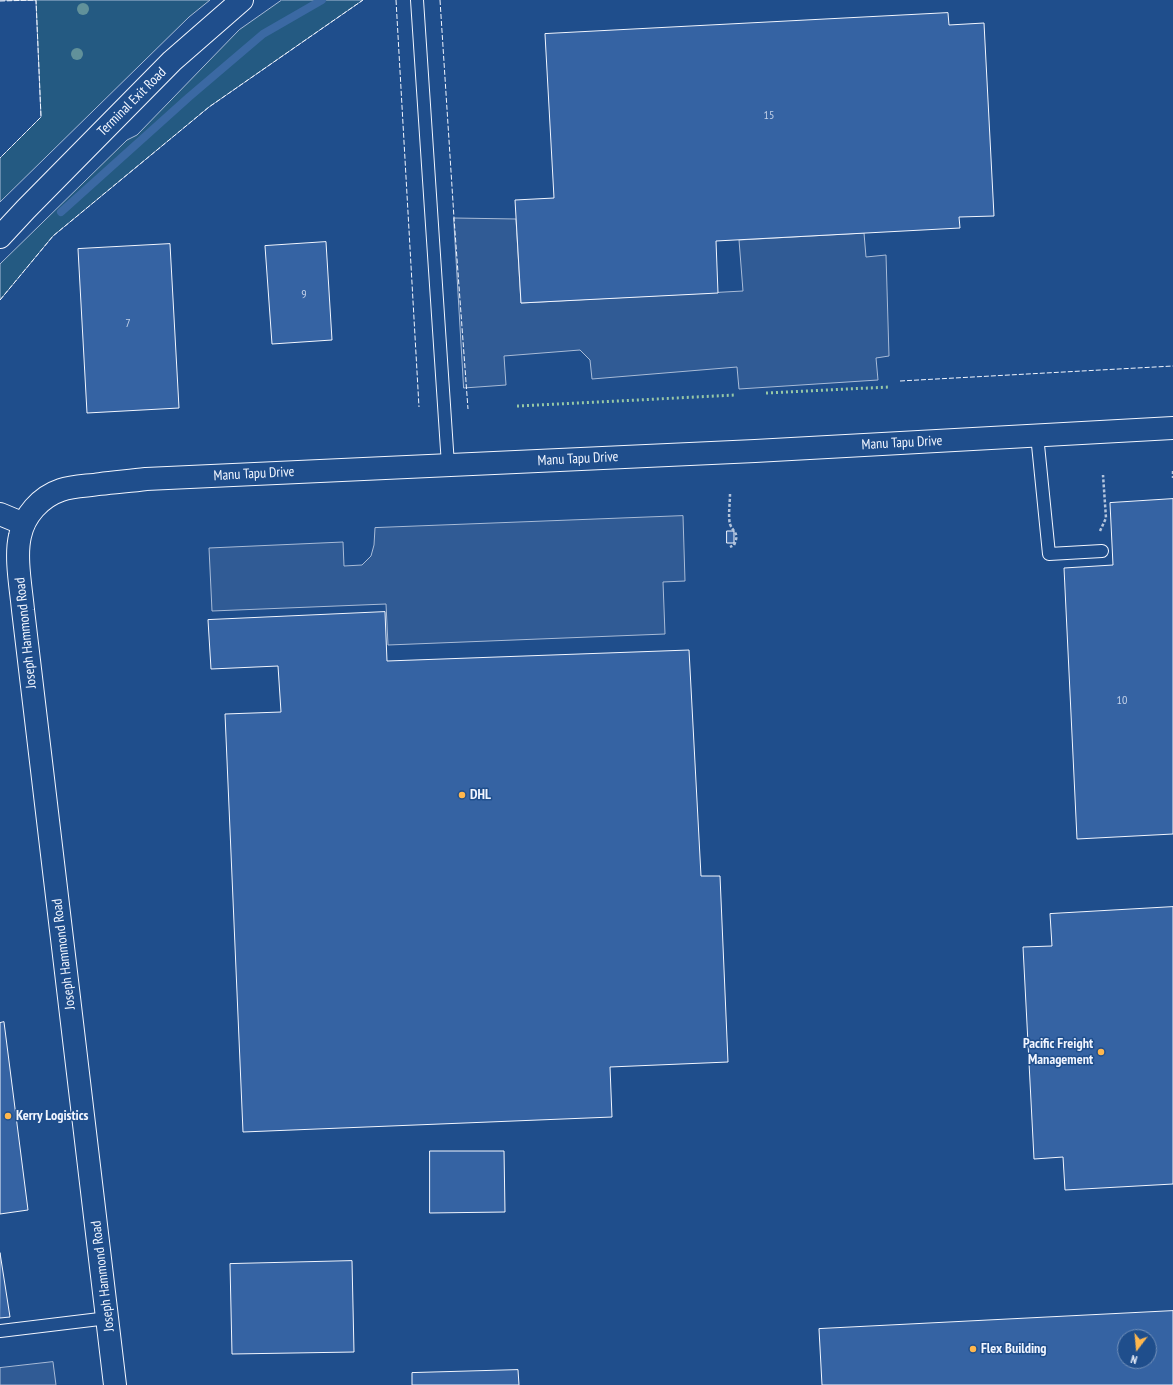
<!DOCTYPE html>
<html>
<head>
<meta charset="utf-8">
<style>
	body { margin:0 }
	#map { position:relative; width:1173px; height:1385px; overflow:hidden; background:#1f4e8c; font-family:"PT Sans Narrow",sans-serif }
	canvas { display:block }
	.north { position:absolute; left:1117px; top:1329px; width:40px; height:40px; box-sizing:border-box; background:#1f4e8c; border:1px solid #7391ba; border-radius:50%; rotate:196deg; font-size:11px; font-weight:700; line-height:16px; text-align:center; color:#f2f6ff }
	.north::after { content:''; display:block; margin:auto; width:14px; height:18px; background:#ffb74d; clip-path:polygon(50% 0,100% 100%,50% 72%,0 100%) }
</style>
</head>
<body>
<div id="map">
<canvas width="1173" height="1385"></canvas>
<div class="north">N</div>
</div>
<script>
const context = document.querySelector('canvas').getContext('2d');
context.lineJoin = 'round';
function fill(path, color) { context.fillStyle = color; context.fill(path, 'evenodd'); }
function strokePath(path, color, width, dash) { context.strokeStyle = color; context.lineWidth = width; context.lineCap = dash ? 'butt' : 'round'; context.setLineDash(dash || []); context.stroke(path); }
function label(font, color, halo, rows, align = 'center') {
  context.font = font + ' "PT Sans Narrow",sans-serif'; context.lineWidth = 3; context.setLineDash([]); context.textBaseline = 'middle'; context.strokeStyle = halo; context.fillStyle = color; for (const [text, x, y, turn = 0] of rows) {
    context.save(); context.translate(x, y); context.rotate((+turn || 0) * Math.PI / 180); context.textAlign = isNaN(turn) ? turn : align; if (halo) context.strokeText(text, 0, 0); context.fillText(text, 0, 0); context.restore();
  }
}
const green = new Path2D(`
	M0,0H210L189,17L0,202V158L41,117L36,1Z
	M282,0H363L209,107L53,236L0,300V264L127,140L137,135L239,30Z`);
fill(green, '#245a82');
strokePath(green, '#a8bbd7', 1);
const parking = new Path2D(`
	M454,218L516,219L521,303L743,291L739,240L864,233L866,257L886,255L889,356L876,358L878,380L739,389L737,367L592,379L590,360L580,350L504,356L506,385L464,388Z
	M683,516L685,581L663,582L665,634L388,645L386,604L212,611L209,548L343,542L344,566L362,565L371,556L374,545L375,528Z
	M53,1362L56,1385H0V1368Z`);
fill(parking, '#305b95');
strokePath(parking, '#a8bbd7', 1);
strokePath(new Path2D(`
	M61,212L189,97L263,34L322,0`), '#3b69a3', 8);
const building = new Path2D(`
	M948,13L949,25L984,23L994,216L959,217L960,228L716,241L718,293L521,303L515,200L554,198L545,34Z
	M326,242L332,340L272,344L265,246Z
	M170,244L179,408L87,413L78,249Z
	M1173,499V834L1077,839L1064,568L1113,565L1110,503Z
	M727,531H734V543H727Z
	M385,612L387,661L689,650L701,876H720L728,1062L610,1067L612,1117L243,1132L225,714L281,712L278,666L211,669L208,620Z
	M1173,907V1184L1065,1190L1063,1157L1034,1159L1023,947L1052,946L1050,914Z
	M4,1022L28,1210L0,1214V1023Z
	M430,1151H504L505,1212L430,1213Z
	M0,1253L10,1317L0,1318Z
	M352,1261L354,1352L232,1354L230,1264Z
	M1173,1311V1385H822L819,1329ZM1125,1337H1149V1361H1125Z
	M518,1370L519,1385H412V1373Z`);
fill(building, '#3563a3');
strokePath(building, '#f2f6ff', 1);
const service = new Path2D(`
	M417,0L448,465
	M1037,435L1049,554L1102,551
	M0,1331L108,1318`);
const minor = new Path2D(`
	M0,514L24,524
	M115,1385L23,610C21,588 15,557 20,536C24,516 40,497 61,490C73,486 87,486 100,484C115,482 131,481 146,479L755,451L1173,428`);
const tertiary = new Path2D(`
	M0,237L26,209L172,61L242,0`);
strokePath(service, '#f2f6ff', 14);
strokePath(minor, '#f2f6ff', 24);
strokePath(tertiary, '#f2f6ff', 24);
strokePath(new Path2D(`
	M1173,471V478
	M730,494C730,502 728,517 730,524C733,533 740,532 734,545L730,547
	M1100,531L1106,518L1103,475`), '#b3c4dc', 2.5, [3, 2]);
strokePath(service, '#1f4e8c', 12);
strokePath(minor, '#1f4e8c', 22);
strokePath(tertiary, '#1f4e8c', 22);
strokePath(new Path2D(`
	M766,393L889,387
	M517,406L736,395`), '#97c8a6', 3, [2, 3]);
strokePath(new Path2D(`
	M396,0L419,407
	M440,0L454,218L468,409
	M0,1L36,0L41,117L0,158
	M0,300L53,236L209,107L363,0
	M900,381L1173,366`), '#f2f6ff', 1, [5, 2]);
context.fillStyle = '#61919a';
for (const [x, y] of [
	[83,9],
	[77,54]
]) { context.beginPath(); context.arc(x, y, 6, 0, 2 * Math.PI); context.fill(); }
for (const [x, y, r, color] of [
	[462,795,4,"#ffb74d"],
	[1101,1052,4,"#ffb74d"],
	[8,1116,4,"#ffb74d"],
	[973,1349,4,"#ffb74d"]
]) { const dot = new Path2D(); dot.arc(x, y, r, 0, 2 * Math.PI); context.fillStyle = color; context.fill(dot); strokePath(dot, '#1f4e8c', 1.5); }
label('12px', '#c3d1e8', null, [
	["15",769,116],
	["9",304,295],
	["7",128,324],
	["10",1122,701]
]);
label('14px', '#f2f6ff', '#1f4e8c', [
	["Terminal Exit Road",132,102,-45],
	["Manu Tapu Drive",902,443,-3],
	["Manu Tapu Drive",578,459,-3],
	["Manu Tapu Drive",254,474,-3],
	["Joseph Hammond Road",26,633,-96],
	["Joseph Hammond Road",64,954,-97],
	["Joseph Hammond Road",103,1276,-97]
]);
label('bold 14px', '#f2f6ff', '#1f4e8c', [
	["DHL",470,795],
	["Pacific Freight",1093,1044,"right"],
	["Management",1093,1060,"right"],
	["Kerry Logistics",16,1116],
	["Flex Building",981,1349]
], 'left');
</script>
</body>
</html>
